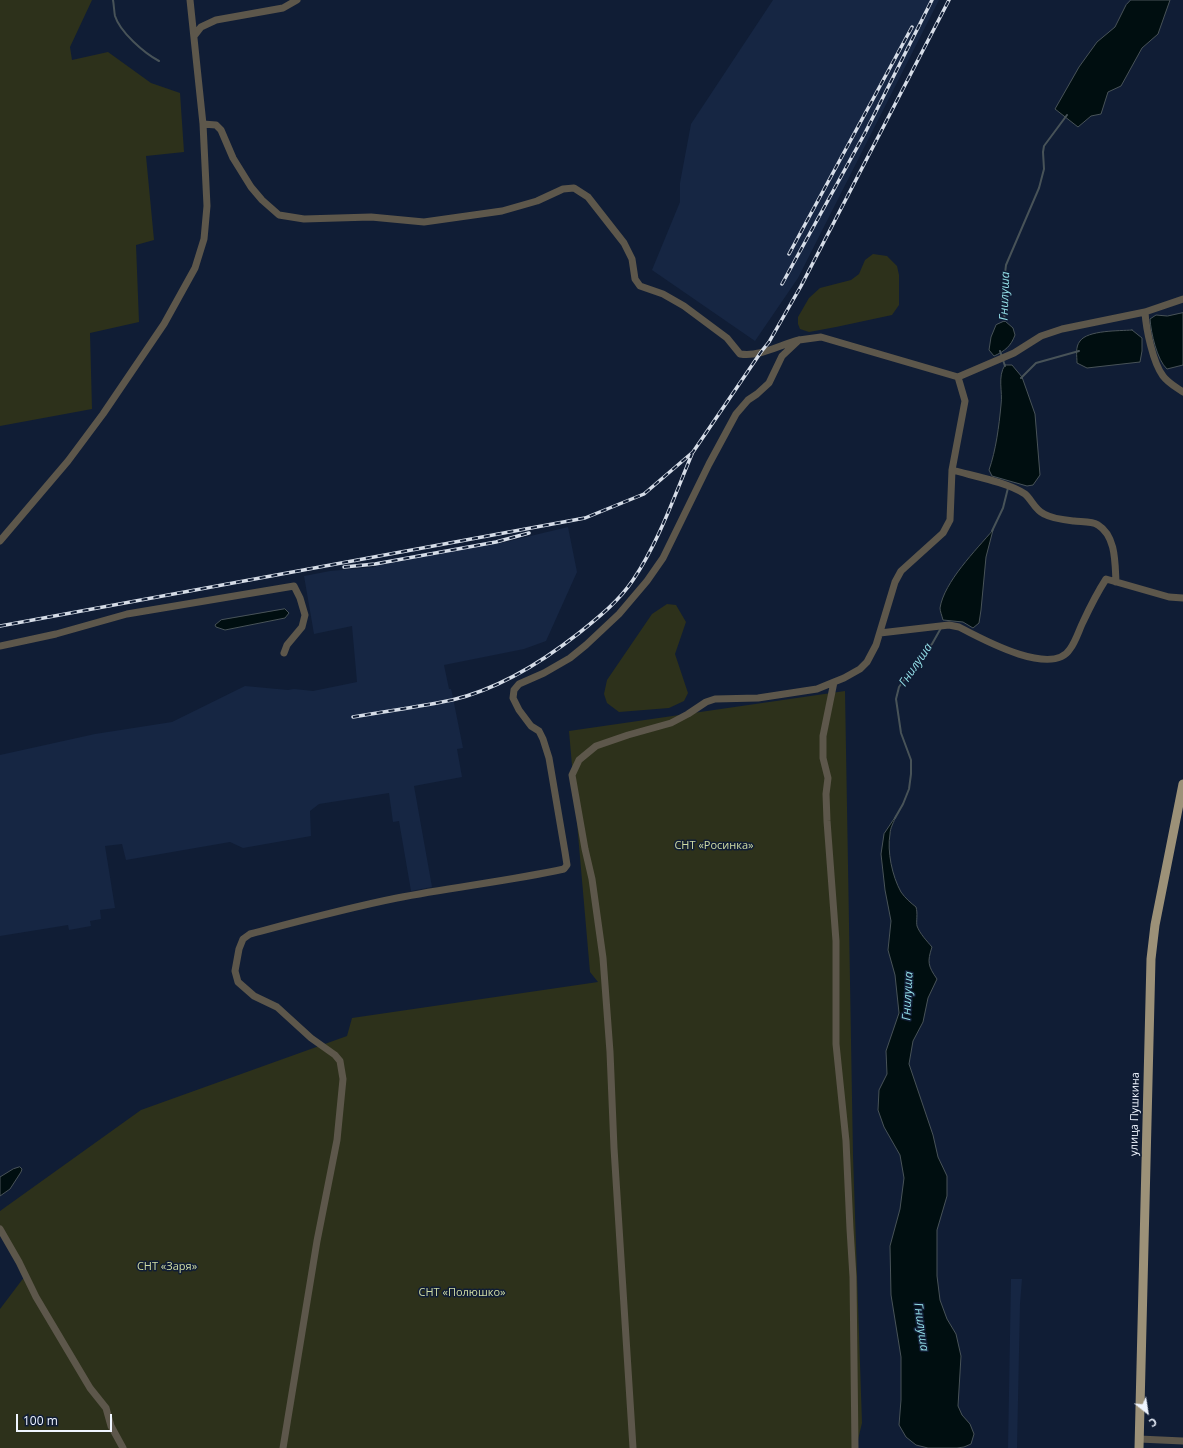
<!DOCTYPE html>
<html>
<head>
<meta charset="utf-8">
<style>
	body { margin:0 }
	#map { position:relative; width:1183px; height:1448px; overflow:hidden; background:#101d35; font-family:"Open Sans",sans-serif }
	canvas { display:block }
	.north { position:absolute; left:1127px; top:1392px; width:40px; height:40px; -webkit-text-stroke:3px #101d35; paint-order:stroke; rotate:150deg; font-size:11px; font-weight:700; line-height:16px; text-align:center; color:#eff5ff }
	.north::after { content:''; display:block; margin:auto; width:14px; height:18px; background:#eff5ff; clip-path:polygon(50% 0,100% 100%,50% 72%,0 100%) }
	.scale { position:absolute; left:16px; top:1414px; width:96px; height:18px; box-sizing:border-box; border:2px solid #eff5ff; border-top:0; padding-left:5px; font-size:12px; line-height:14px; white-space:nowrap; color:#eff5ff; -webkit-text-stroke:3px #101d35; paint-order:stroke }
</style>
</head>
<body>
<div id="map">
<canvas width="1183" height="1448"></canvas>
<div class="north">С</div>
<div class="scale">100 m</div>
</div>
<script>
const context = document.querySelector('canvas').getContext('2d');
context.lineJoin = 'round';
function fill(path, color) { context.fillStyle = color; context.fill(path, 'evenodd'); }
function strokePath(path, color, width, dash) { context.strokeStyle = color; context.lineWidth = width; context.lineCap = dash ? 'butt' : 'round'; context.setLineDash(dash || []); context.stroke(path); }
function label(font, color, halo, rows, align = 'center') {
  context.font = font + ' "Open Sans",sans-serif'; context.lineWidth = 3; context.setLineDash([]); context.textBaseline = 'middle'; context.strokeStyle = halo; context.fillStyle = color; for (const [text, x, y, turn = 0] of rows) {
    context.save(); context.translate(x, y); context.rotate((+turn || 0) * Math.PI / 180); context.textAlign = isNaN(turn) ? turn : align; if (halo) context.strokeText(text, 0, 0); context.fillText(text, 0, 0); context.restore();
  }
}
fill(new Path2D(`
	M773,0H939L798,278L755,341L652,270L680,202V183L691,124Z
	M568,527L577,572L546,641L524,649L444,665L449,689H451L452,693L463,748L457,749L462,777L414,786L432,887L411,891L399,821L393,822L389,793L319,804L310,811L311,836L243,848L230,842L126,860L122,844L105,846L115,908L100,910L101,919L90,921L91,926L69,930L68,925L0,936V755L95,734L172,722L245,686L288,690L294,689L313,691L357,682L352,626L314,634L304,576L330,571L376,567L375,562L496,540L497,544Z
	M1011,1279H1022L1020,1304L1017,1448H1008Z`), '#162643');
fill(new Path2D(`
	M0,0H92L70,47L72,60L108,52L151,83L180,93L184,152L146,156L154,240L136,245L139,322L90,333L92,409L0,426Z
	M873,254L887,256L897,266L899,275V305L892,315L836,327L809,332L800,329L798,324V317L809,298L820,288L851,280L859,274L865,260Z
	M667,604L676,605L686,622L675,654L688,693L684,701L669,708L619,712L607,703L604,694L607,680L652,614Z
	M845,691L853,1155L862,1423L856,1448H0V1309L25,1276L0,1230V1211L141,1110L347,1036L352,1018L598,982L590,972L569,731Z`), '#2d311b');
const water = new Path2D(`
	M1131,0H1170L1158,34L1142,48L1121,86L1108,92L1101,114L1091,116L1078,127L1055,109L1079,67L1097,42L1115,27L1126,5Z
	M1183,313V365L1167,369C1157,360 1151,333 1150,319L1156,315L1167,316Z
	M1005,321L1013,328L1015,335C1011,346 1005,351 994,356L989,350L991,337L996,325Z
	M1132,330L1142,338V351L1140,362L1087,368L1077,363C1077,356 1075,347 1080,341C1088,330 1119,331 1132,330Z
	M1005,365H1012L1022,377L1035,414L1040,475L1033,485L1027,486L992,476L989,470C996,450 999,426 1001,405C1003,391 997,377 1005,365Z
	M993,530L986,557L981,610L979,623L973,628L963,622L943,620C942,616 940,611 940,608C944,582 976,550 993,530Z
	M285,609L289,613L285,618L225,630L216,627L215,625L221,620Z
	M896,816C894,822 890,828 890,834C887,851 892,876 901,892C905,898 911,903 916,907C918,913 916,922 917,926C920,934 927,941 932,947C927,962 928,966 937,979L928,998L923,1022L913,1041L909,1064L933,1135L938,1157L947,1176V1196L937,1230V1276L940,1300L947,1319L956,1334L961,1356L958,1406L962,1415L970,1424L974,1434L971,1444L964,1447L957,1448H928L916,1445L906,1437L899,1425L901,1400V1357L891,1295L890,1246L900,1209L904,1178L900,1155L884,1127L878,1110L879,1090L887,1074L886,1051L899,1013L895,975L888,950L891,921L885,890L881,854L884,834Z
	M20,1167L22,1169L21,1172L10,1189L0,1196V1177L13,1169Z`);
fill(water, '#000e10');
strokePath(water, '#485358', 1);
strokePath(new Path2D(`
	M113,0C114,5 114,11 115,16C120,32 144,53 159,61
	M1005,321L1002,299L1006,265L1039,188L1044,169L1043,152L1044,146L1067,115
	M1000,351L1005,366
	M1021,378L1036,363L1079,351
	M992,531L1003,508L1008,488
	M895,818L903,804L909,789L911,774V760L901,733L896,699L899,687L924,652L932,644L941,628`), '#485358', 2);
strokePath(new Path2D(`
	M194,36L201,27L216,20L283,8L297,0
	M203,124L216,125L221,130L233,158L251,187L262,200L279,215L304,219L371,217L424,222L502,211L537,201L563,189L574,188L588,197L624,243L632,259L635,279L640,286L663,294L684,306L727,338L740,354C761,357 779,345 799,340C806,339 814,338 821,337L958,377
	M1145,312C1146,329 1153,363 1163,376C1168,383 1176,387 1183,392
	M958,377L1014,353L1041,336L1062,329L1145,312L1183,299
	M952,470C973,476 1007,482 1025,494C1032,500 1035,510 1044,514C1053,519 1064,520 1074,521C1080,522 1092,521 1098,525C1116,536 1115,563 1116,582
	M0,541L68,461L103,414L164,324L195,268L204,239L207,206L203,124L190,0
	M880,633L949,625L959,627C980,638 1052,678 1070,649C1076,641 1079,630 1083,622C1090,607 1097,593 1106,579L1169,597L1183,598
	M0,646L56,634L127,614L294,586L300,598L305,615L302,627L287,645L284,653
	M0,1229L19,1262L36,1297L90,1388L106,1408L111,1426L123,1448
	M1139,1439L1183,1441
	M283,1448L317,1241L337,1140L343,1079L340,1061L335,1055L311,1038L277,1007L254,996L238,982L235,971L239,949L243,939L250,934C299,921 347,908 397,898C453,887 509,881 564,869L567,865L565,852L549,758L543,739L539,731L531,726L519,710L513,698L514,690L519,684L544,673L570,658L586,645L619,614L647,581L663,558L709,464L736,414L748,400L757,394L769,383L782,356L799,340
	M633,1448L614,1148L610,1052L603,958L592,879L585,849L572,775L579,760L596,746L628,735L671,723L688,714L706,702L715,699L758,698L817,689L834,682
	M855,1448L853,1277L850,1229L846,1141L836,1044V941L827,821L826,794L828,778L823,758V736L834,682L844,678L860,669L867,662L876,645L895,582L901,571L943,533L950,520L952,470L965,401L958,377`), '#5d574b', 7);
strokePath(new Path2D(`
	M1139,1448L1151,959L1155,925L1183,784`), '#9c9178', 9);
const rail = new Path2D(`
	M789,254L912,27
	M782,284L865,133L932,0
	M344,567L375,564L496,542L529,533
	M0,626L585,518L644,494L693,452L761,352L769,342L801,286L949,0
	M353,717C386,711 419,707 452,700C499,689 542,662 579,633C599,617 619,601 633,580C659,541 674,497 692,454`);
strokePath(rail, '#d5dce7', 3.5);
strokePath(rail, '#101d35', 2, [6]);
label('11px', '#d0dca4', '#101d35', [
	["СНТ «Росинка»",714,846],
	["СНТ «Заря»",167,1267],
	["СНТ «Полюшко»",462,1293]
]);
label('11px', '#eff5ff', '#101d35', [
	["улица Пушкина",1135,1114,-89]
]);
label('italic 12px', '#92dde6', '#101d35', [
	["Гнилуша",1005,296,-88],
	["Гнилуша",916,665,-56],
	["Гнилуша",908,996,-87],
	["Гнилуша",921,1327,82]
]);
</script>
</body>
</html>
